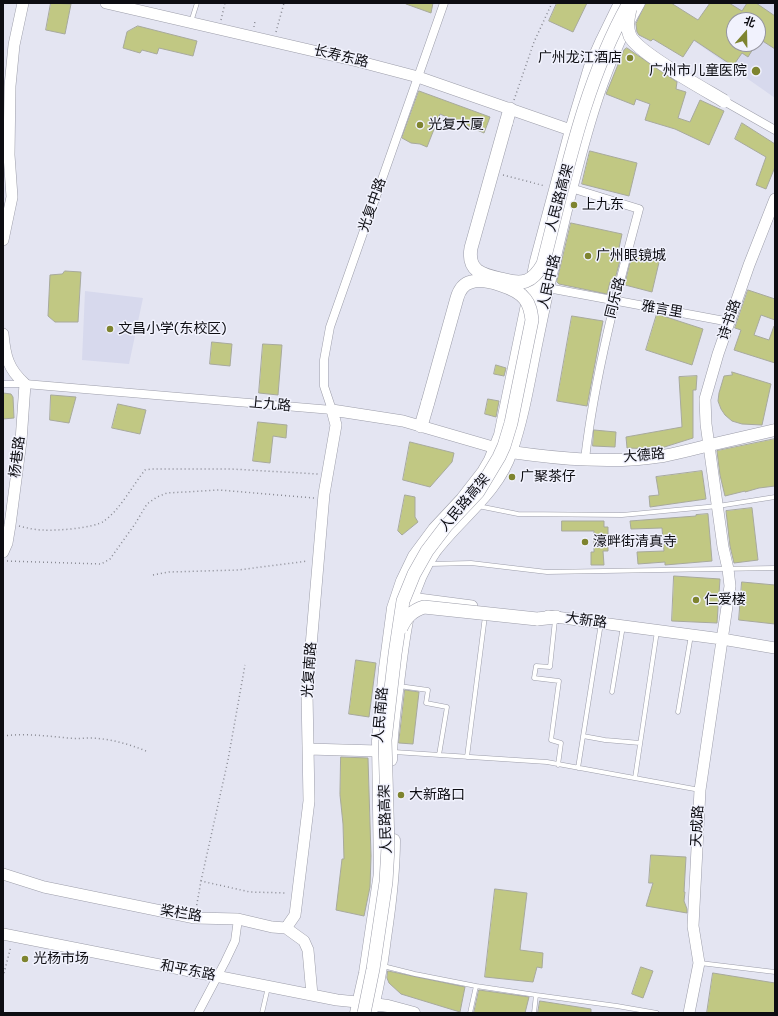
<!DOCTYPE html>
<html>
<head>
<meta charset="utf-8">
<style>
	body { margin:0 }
	#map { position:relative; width:778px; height:1016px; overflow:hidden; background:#e4e5f2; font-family:"DM Sans","Noto Sans SC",sans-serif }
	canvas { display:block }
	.frame { position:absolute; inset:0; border:4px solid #0d0d12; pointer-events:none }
	.north { position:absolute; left:726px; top:12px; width:40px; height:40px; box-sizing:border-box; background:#f1f2fd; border:1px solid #96969f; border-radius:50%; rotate:20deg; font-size:11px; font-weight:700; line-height:16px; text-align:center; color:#0d0d12 }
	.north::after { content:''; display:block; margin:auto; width:14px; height:18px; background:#7e842f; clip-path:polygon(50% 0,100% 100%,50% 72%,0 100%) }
</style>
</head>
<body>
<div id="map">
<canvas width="778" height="1016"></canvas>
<div class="frame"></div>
<div class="north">北</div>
</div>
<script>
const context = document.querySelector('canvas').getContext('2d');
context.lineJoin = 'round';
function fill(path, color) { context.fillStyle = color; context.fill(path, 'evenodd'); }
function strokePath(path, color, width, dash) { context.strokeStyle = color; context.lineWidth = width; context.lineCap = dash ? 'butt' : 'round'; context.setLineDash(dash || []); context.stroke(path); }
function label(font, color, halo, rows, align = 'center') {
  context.font = font + ' "DM Sans","Noto Sans SC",sans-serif'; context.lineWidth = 3; context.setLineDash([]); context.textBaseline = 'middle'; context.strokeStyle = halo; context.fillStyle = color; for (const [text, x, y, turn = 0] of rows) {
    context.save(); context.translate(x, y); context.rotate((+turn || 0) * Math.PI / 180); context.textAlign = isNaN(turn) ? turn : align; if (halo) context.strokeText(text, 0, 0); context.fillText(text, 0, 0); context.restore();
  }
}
fill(new Path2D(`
	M714,3H775V98L694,41L716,5ZM734,20H758V44H734Z
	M85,291L143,298L129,364L82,360Z`), '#d7d9ed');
const building = new Path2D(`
	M51,3L71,4L65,34L46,30Z
	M406,3H433L431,13L406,4Z
	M557,3H587L573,32L549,21Z
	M646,3H671L698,20L710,3H729L742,11L747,3H756L775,16V49L758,38V20H734V44H756L748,57L742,53L733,66L694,40L683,57L653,39L651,41L639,35L637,32L636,24Z
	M138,26L197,41L193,56L159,48L157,54L142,50L140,53L123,48L127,32Z
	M627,48L677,82L676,89L686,92L678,118L690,122L700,100L724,111L709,145L675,129L645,120L650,104L636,99L634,105L606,94L624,50Z
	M419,91L490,117L484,133L440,114L427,147L420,144L411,143L402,138Z
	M742,123L775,144V167L766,189L756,185L766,157L735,139Z
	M590,151L637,163L629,196L582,184Z
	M571,223L622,234L619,248L623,249L614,283L610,282L607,294L559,284L557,282Z
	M633,252L660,258L652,292L625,285Z
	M65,271L81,272L78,322H55L48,316L50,275L62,274Z
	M748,290L775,299V320L761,315L754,335L769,340L774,326L775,327V363L734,350L741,330L735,328Z
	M657,314L703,329L692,365L646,350Z
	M572,316L603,321L587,406L557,401Z
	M212,342L232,344L230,366L210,364Z
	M263,344L282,345L278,395L259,393Z
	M496,365L506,368L504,376L494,374Z
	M732,372L771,384L762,425L742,424L732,421L725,415L721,409L718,401L719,393L724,376L732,375Z
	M697,376L696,390H693V438L658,449L627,448L626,437L682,427L679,377Z
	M3,393L11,394L13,397L14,418L3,419Z
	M51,395L76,397L69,423L50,420Z
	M488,399L499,401L496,417L485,414Z
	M118,404L146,410L140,434L112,428Z
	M258,422L287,425L286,438L273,436L270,463L253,461Z
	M594,430L616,432L615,447L593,446Z
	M775,439V486L759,488L745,492V491L725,496L720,475L717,451Z
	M410,442L454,453L452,462L430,487L403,480Z
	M702,471L706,499L650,507L649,496L659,495L656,477Z
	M405,495L415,497V517L418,522L402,535L398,531Z
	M752,508L758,560L734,563L730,546L726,511Z
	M708,514L712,561L665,565V562L638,564L637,552L664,551L662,528L631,529L630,521L696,516V515Z
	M562,521H604V527H608V551H603L604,565H591V552H594V531H562Z
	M674,576L720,579L717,623L672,621Z
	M742,582L775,585V624L739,620Z
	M356,660L376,663L369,717L349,714Z
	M405,690L419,692L413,744L399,743Z
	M341,757L368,758L371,856L370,887L364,916L336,910L342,859H344L343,824L340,795Z
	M651,855L686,857L684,892H685L684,901L687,909V913L646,906L653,883H649Z
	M495,889L527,893L520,950L543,953L542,968L537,967L533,982L485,977Z
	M641,967L653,971L643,998L632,994Z
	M388,971L465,987L460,1012L401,994L389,983L387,978Z
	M713,973L775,983V1013H707Z
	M479,990L529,997L525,1013H474Z
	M540,1001L591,1009V1013H538Z`);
fill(building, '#c1c883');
strokePath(building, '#a7a99c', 1);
const service = new Path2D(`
	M191,22L197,3
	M478,506L518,514L622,515L718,506L775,497
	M430,564L471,563L547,572L775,568
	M555,620L550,667L536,666L534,678L559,681L551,740L561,743L558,765
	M399,686L428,690L426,703L447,707L439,755
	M612,692L623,626
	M678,712L691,635
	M583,736L605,740L640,743
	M394,752L547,762L700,790
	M467,757L485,616
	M578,768L601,623
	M635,778L657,631
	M700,963L775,972
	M383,966L415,974L476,986
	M536,995L617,1006L657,1013
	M262,1013L268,987
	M470,1013L476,986L536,995L534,1013`);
const pedestrian = new Path2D(`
	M3,384H25`);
const minor = new Path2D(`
	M724,101L775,130
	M571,188L639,209C617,291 595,374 585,459
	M548,288L730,322
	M25,384L332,410L324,386V360L330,327L444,3
	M198,1013L225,962L235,941L238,919`);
const tertiary = new Path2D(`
	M106,3L357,61L418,77L579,133
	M3,240L12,197L9,155L10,86L14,45L23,3
	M3,334C5,356 8,369 25,384L21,441L10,525L7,543L3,552
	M403,597L472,606
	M548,616L722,639L775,648
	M308,749L378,751
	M3,874L44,887L195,918L238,919L272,927L286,928L304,941L308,950L312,995
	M286,928L295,915L309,801L307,693L324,494L336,425L332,410L403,421L503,450
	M3,934L337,1000L367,1003
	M689,1013L699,963L693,926L700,790L730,586L728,569L723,547L706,424L705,399L718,354L749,265L775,199`);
const secondary = new Path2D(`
	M511,452C560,459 613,464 663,456C679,453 694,449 710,445C731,440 753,435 775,430
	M391,760C391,734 395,709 398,683C404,637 407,590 435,551C460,518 498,492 511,452C523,417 529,380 536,345C548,286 561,228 576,170C591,112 608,55 639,3
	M373,1004L388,1006L414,1013
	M356,1013L365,973L380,873L378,741L385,668L393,608L402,581L414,556L434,529L462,499L483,472L490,460L500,435L536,261L571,130L590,67L602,40L620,3
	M371,1013C378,989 382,963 385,938C390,905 394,873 394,840`);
const primary = new Path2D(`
	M506,123L510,109
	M532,320L543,264
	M421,426L428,402
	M537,619L556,617`);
strokePath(service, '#9c9da9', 5);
strokePath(pedestrian, '#9c9da9', 7);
strokePath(minor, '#9c9da9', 9);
strokePath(tertiary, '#9c9da9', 12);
strokePath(secondary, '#9c9da9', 13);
strokePath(primary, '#9c9da9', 14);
strokePath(new Path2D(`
	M221,20L225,3
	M254,27L255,21
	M276,32L284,3
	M514,100L534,42L552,3
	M503,175L545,186
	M19,526C27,528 35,530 43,530C56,531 95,528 104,521C119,511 133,485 145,470L152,469H231L318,474
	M7,561L101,564L110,559L135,524L147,504L157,497L167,493L219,490L314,498
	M153,575L169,572L238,570L308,561
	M3,736C25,733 46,736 68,738C76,739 84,738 92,738C111,739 129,744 146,751
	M201,881L228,760L245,665
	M196,909L201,881L250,892L287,893
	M3,977L11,946`), '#898a93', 1.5, [1, 3]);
strokePath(service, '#fff', 4);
strokePath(pedestrian, '#fff', 6);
strokePath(minor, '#fff', 8);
strokePath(tertiary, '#fff', 11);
strokePath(secondary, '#fff', 12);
strokePath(primary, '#fff', 13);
const primaryBridge = new Path2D(`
	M630,9C628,18 626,27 630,36C638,53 704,89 724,101
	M506,123L471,248C467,271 482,275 501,279C509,281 517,284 526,281C534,278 539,271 543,264C566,175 584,83 629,3
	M401,628C406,617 412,611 424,607L537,619
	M364,1013L373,969L386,882L388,847L385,740L395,654L403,601L414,574L427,551L446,526L478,492L499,457L504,446L511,423L532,320C531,312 530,305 525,299C517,288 484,277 471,282C463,284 459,291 457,298L428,402`);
strokePath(primaryBridge, '#9c9da9', 14, []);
strokePath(primaryBridge, '#fff', 13);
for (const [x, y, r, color] of [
	[630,58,4,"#7e842f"],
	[756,71,5,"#7e842f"],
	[420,125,4,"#7e842f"],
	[574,205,4,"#7e842f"],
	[588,256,4,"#7e842f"],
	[110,329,4,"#7e842f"],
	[512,477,4,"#7e842f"],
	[585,542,4,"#7e842f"],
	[696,600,4,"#7e842f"],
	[401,795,4,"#7e842f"],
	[25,959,4,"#7e842f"]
]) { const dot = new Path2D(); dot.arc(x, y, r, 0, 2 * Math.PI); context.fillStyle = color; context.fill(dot); strokePath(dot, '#f1f2fd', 1.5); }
label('14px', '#0d0d12', '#f1f2fd', [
	["长寿东路",341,57,13],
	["人民路高架",560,198,-75],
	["光复中路",373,205,-71],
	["人民中路",550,282,-77],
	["同乐路",616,298,-76],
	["雅言里",662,310,10],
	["诗书路",730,320,-71],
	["上九路",270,405,5],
	["大德路",644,456,-5],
	["杨巷路",18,457,-83],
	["人民路高架",465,503,-50],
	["大新路",586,621,8],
	["光复南路",310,670,-86],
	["人民南路",381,715,-85],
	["人民路高架",386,819,-92],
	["天成路",698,826,-87],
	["桨栏路",181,914,9],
	["和平东路",188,971,11]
]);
label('14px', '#0d0d12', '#f1f2fd', [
	["广州龙江酒店",622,58,"right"],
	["广州市儿童医院",747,71,"right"],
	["光复大厦",428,125],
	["上九东",582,205],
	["广州眼镜城",596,256],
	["文昌小学(东校区)",118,329],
	["广聚茶仔",520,477],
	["濠畔街清真寺",593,542],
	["仁爱楼",704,600],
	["大新路口",409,795],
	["光杨市场",33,959]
], 'left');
</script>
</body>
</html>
